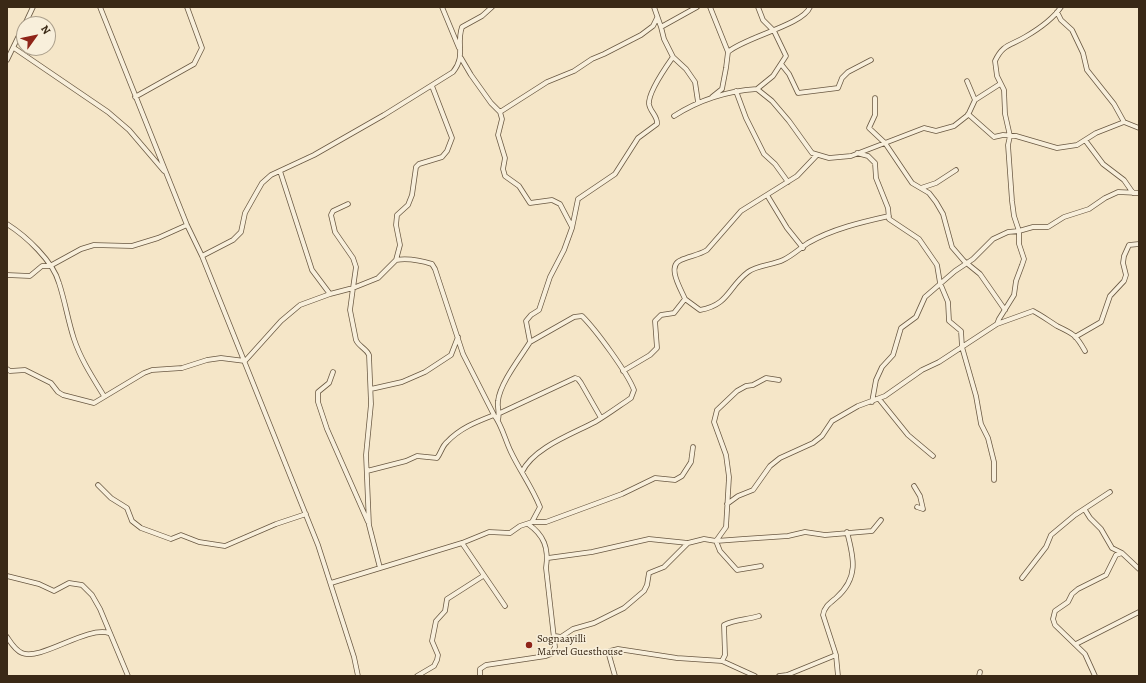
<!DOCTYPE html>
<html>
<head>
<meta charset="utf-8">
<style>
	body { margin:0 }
	#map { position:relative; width:1146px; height:683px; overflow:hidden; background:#f5e6c8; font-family:Alegreya,serif }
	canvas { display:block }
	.frame { position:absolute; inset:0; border:8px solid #3a2916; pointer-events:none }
	.north { position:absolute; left:16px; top:16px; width:40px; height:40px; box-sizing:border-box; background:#f8efdb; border:1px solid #aca08c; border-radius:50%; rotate:57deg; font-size:11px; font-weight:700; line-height:16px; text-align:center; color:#3a2916 }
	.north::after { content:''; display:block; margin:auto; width:14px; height:18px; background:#8f2418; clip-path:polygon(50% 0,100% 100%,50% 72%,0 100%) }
</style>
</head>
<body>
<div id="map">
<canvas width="1146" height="683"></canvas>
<div class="frame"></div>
<div class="north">N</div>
</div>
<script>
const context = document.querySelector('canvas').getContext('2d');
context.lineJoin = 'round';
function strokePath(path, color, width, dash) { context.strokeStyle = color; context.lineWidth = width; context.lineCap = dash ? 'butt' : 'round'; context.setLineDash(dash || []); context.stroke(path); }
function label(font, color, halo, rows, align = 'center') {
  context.font = font + ' Alegreya,serif'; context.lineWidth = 3; context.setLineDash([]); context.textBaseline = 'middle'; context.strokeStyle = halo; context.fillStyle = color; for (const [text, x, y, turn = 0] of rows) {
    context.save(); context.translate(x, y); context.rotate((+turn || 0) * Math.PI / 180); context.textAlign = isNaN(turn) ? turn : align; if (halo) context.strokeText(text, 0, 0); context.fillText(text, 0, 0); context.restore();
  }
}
const minor = new Path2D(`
	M100,7L187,225L202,256L318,545L354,657L358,676
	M442,7L459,48
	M654,7L661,27
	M710,7L728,52
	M758,7L763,20L774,31L786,56L773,76L757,89L772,101L789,121L812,153L829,158L851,156L885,143L912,183L929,193L936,202L943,214L952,247L964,261L980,274L1005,310
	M1057,12L1061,20L1072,30L1083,53L1087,70L1114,104L1124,122L1139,128
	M25,24L33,7
	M14,48L108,112L129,130L164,171
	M673,57L686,69L695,82L698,102
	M461,58L471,75L491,103L500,112L502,119L498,135L505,158L503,169L505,176L519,186L530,203L552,200L560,204L572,227
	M7,60L24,25
	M781,64L789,74L798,93L838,88L842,78L848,72L871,60
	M736,91L746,118L764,154L775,164L788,182
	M135,97L194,64L202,48L187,7
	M712,97L722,89L726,68L728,52C745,37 803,25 810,7
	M875,98V115L869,128L885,143L924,128L936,131L954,126L968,115L975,100L967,81
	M975,100L1000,84
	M500,112L547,82L574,71L592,59L604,54L641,35L653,26L657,18
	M968,114L994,137L1003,135L1016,136L1057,148L1077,145L1096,133L1124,122
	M674,116C699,100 727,91 757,89
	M1085,140L1103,164L1124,180L1133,193
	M857,153L868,156L875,163L876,178L888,208L889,219L919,239L937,265L940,283L948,302L949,321L961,331L962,347L976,396L981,424L988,438L994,462V480
	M280,171L312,270L330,294L353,288L356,267L353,258L335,232L331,215L333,211L348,204
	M921,188L936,183L956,170
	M767,195L787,228L803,248
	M7,224C26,236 53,261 59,283C65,301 68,321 74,339C81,360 93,378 104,396
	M202,256L233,240L241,232L245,213L254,197L262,183L271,175L314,155L384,115L453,72C466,56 456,44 462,27L482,16L492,7
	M396,260C409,258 419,260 432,264L435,269L463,354L494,415C502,425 505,440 511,452C520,471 532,487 540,507L532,522
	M7,275L30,276L42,266H50L81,249L94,245L132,246L158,238L187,225
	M685,299L700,310C729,305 728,287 748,272C757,265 773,265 783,260C792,256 799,249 808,243C832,229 862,222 889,216
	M997,324L999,319L1014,295L1016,281L1022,265L1024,259L1019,244V231L1033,227H1048L1064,217L1089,209L1105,198L1118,192L1139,193
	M1075,337L1101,322L1110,296L1124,281L1126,275L1123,263L1124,256L1129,245L1139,244
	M7,369L10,371L25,370L51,383L58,392L63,395L94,403L144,373L152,370L182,368L207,360L221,358L245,361L281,321L300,305L330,294
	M623,371L650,355L657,348L655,321L661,315L674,313L685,299C681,289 666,266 681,260C690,256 699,255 707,250L741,211L797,176L817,155
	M333,372L329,383L318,392V402L327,429L368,522
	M371,389L402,382L425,372L451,355L458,337
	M879,399L908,435L933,456
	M872,402L876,380L882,367L893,355L901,328L916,317L925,297L955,271L973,259L993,239L1008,232L1019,231L1014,216L1012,201L1008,145L1010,136L1005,114L1004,90L997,76L995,61C1003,44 1010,46 1025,37C1037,30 1053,19 1061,7
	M500,413L575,378L578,379L581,383L601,418
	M498,420C500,413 497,408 498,401C500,383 520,358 530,342L526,321L531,315L539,310L550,277L564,250L572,228L578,199L615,174L638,138L657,124C658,116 650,112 649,104C648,92 666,67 673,57L664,39L661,27L697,7
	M367,471L406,461L417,456L437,458C441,453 442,446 447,442C460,428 476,422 494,415
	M522,472C533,448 572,434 595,422C607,415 619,406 631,398L634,390C627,372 596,330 582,316L574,317L530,342
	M98,485L111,498L127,508L132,521L141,528L171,539L181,535L199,542L225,546L276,524L306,514
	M914,486L920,496L923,509L917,507
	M727,504L738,496L753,490L770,466L780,458L813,443L822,436L832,421L858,406L885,396L922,370L939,362L997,324L1033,311C1041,315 1049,321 1057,326C1074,334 1076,335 1085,351
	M1085,510L1090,518L1101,529L1112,548L1122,553L1139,569
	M462,543L505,606
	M548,558L592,552L649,539L688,543L704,539L716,541L743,539L788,536L805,532L825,535L872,531L881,520
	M761,566L737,570L720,551L716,541L726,527L729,477L726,455L714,422L717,410L737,391L746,386L753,385L766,378L779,380
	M380,568L369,525L366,455L371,404L369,355C366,348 359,347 356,340L350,310L353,288L378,278L396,260L400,245L396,225L397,215L408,205L412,195L416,167L419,164L442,157L447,151L452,138L432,86
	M7,576L39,584L54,591L69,583L82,585L92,595L100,609L128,676
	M1022,578L1046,547L1051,535L1075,515L1110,492
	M331,583L462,543L489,532L510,533L520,526L532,522H546L622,494L655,478L675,480L682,476L691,462L693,447
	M555,636L561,637L573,629L594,623L624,608L644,591L647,585L649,573L664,567L688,543
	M7,637C11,643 15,650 22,653C41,661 86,626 109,633
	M1076,644L1139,612
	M722,661L725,655L724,625C735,619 747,620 759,616
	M417,676L434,666L437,660L438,655L432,641L436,621L445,611L447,599L483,576
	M480,676V669L486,665L546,656L551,654L555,647L546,568C549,548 544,535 528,524
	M615,676L609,655L610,651L618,649L677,658L722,661L755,676
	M779,676L787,675L836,655
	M838,676L836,655L823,615C824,607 830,603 836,598C859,578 854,558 847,532
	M979,676L980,672
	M1095,676L1085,654L1055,625L1053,619L1055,611L1068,602L1072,594L1078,589L1106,575L1116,555L1122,553`);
strokePath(minor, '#695842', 5.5);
strokePath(minor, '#f8efdb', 4);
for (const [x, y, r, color] of [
	[529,645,4,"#8f2418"]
]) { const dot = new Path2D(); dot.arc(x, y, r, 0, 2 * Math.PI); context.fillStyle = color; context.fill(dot); strokePath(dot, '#f8efdb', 1.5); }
label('11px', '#3a2916', '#f8efdb', [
	["Sognaayilli",537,639],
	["Marvel Guesthouse",537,652]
], 'left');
</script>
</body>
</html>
